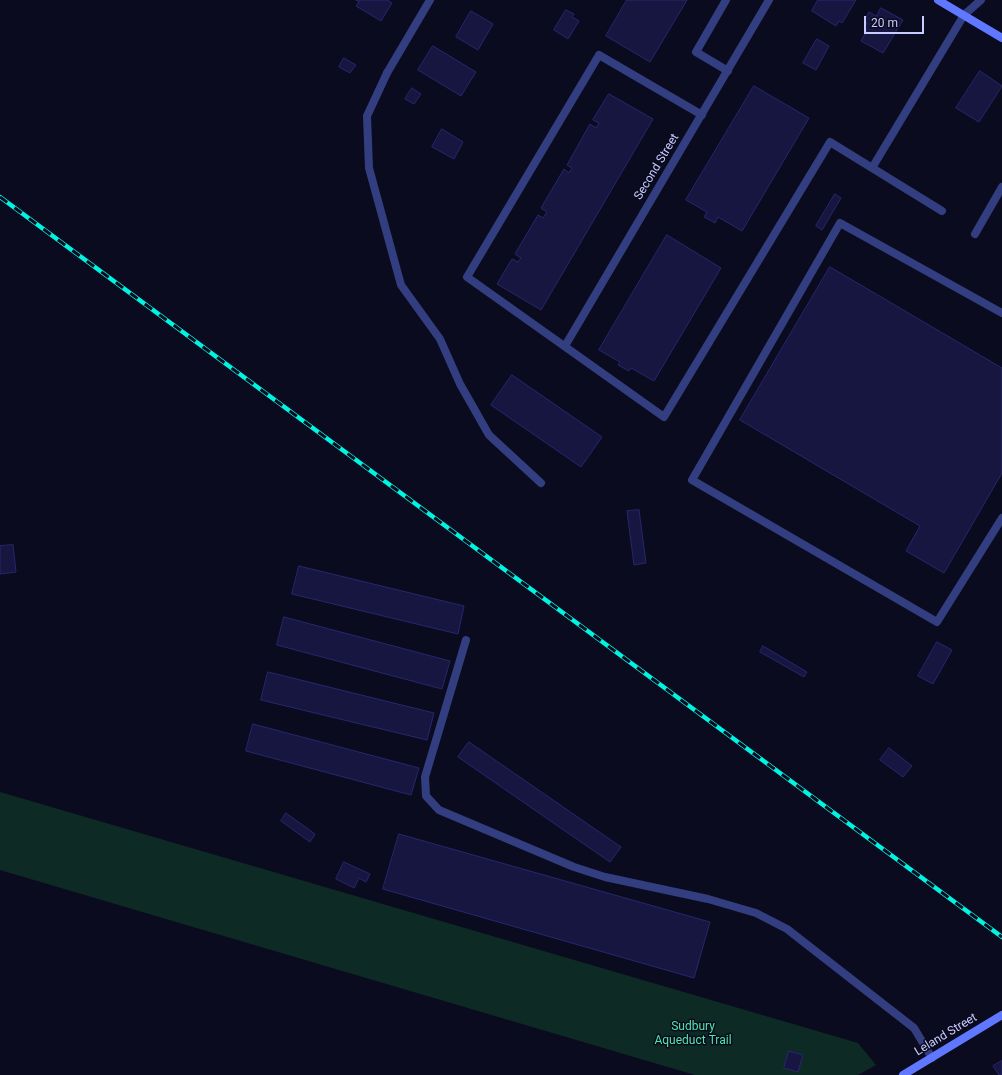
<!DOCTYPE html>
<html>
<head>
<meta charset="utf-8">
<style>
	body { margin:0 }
	#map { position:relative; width:1002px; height:1075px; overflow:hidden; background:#0b0b1f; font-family:Roboto,sans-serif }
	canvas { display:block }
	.scale { position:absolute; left:864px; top:16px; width:60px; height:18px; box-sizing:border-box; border:2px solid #c9ccff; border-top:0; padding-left:5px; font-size:12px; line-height:14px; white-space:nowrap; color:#c9ccff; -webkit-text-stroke:3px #0b0b1f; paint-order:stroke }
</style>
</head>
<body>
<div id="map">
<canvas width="1002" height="1075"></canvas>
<div class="scale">20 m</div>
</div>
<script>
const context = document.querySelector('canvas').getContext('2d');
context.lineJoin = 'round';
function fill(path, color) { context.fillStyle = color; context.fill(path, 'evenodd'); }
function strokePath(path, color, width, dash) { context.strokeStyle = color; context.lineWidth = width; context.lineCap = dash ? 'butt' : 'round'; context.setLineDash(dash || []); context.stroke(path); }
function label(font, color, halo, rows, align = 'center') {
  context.font = font + ' Roboto,sans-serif'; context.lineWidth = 3; context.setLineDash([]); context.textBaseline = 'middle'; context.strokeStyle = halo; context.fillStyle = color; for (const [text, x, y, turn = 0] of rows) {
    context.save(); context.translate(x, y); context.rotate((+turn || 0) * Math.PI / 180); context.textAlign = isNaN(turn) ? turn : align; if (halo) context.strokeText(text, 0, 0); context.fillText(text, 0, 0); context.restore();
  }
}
fill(new Path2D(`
	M0,792L858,1043L876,1065L858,1075H695L0,870Z`), '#0e2a24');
const building = new Path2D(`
	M356,0H387L392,3L381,21L356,6L359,2Z
	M627,0H687L650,62L606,36Z
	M818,0H856L842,23L839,21L836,26L812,11Z
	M881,8L903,20L883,53L861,41L867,30L864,28L867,23L864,21L869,12L876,16Z
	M566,10L574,14L572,17L579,21L568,39L554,30Z
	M471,11L493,24L478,50L456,37Z
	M817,39L829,46L816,70L803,63Z
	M433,46L476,72L461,96L418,70Z
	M344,58L356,65L350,73L339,67Z
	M980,71L1002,86L979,122L956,108Z
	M754,86L809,118L742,231L718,217L715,223L704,217L707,212L686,200Z
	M412,88L421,94L414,104L405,99Z
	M609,94L653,119L541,310L497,284L512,259L518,262L521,258L515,254L538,215L543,218L547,212L541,208L564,169L569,173L572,168L567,165L590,124L596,128L599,123L593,120Z
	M442,129L463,142L454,159L432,147Z
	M835,194L841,198L822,230L816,226Z
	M667,235L721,268L654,381L631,368L629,371L618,365L620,362L599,350Z
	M830,267L1002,368V473L944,573L906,551L920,526L740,420Z
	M512,375L602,437L581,467L491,405Z
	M639,510L646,563L634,565L627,511Z
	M13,545L16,572L0,574V546Z
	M299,566L464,606L458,634L292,594Z
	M284,617L450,661L442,689L277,645Z
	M937,642L952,650L933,684L918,676Z
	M763,646L807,672L804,677L760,652Z
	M268,672L434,713L427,740L261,700Z
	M253,724L419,768L411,795L246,751Z
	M469,742L621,847L610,862L458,757Z
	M889,748L912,766L903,777L880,760Z
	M286,813L315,834L310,842L281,821Z
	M399,834L710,922L694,978L383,889Z
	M344,862L370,874L366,882L359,878L354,888L336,879Z
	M789,1051L803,1055L798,1072L784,1068Z
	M1002,1061V1075H999L993,1066Z`);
fill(building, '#171641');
strokePath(building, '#28266f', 1);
strokePath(new Path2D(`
	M726,0L696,52L728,71
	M387,73L367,116L369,168L401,285L440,339L460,384L489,435L541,483
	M702,115L599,55L467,277L664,417L830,142L942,211
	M872,168L964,15L981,0
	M975,234L1002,187
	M1002,313L840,223L692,480L937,622L1002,518
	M466,640L425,777L426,796L439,810L574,867L605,877L708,899L756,913L787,929L914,1028L932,1058`), '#333e81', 8);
strokePath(new Path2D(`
	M387,73L430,0
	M565,346L769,0`), '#333e81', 8);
strokePath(new Path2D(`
	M938,0L1002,38
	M903,1075L1002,1015`), '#6078ff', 8);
const rail = new Path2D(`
	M0,197L1002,937`);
strokePath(rail, '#00f4e2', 4.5);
strokePath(rail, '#0b0b1f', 3, [9]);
label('12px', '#c9ccff', '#0b0b1f', [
	["Second Street",657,167,-59],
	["Leland Street",946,1035,-31]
]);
label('12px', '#4fe6a6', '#0b0b1f', [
	["Sudbury",693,1027],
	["Aqueduct Trail",693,1041]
]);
</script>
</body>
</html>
